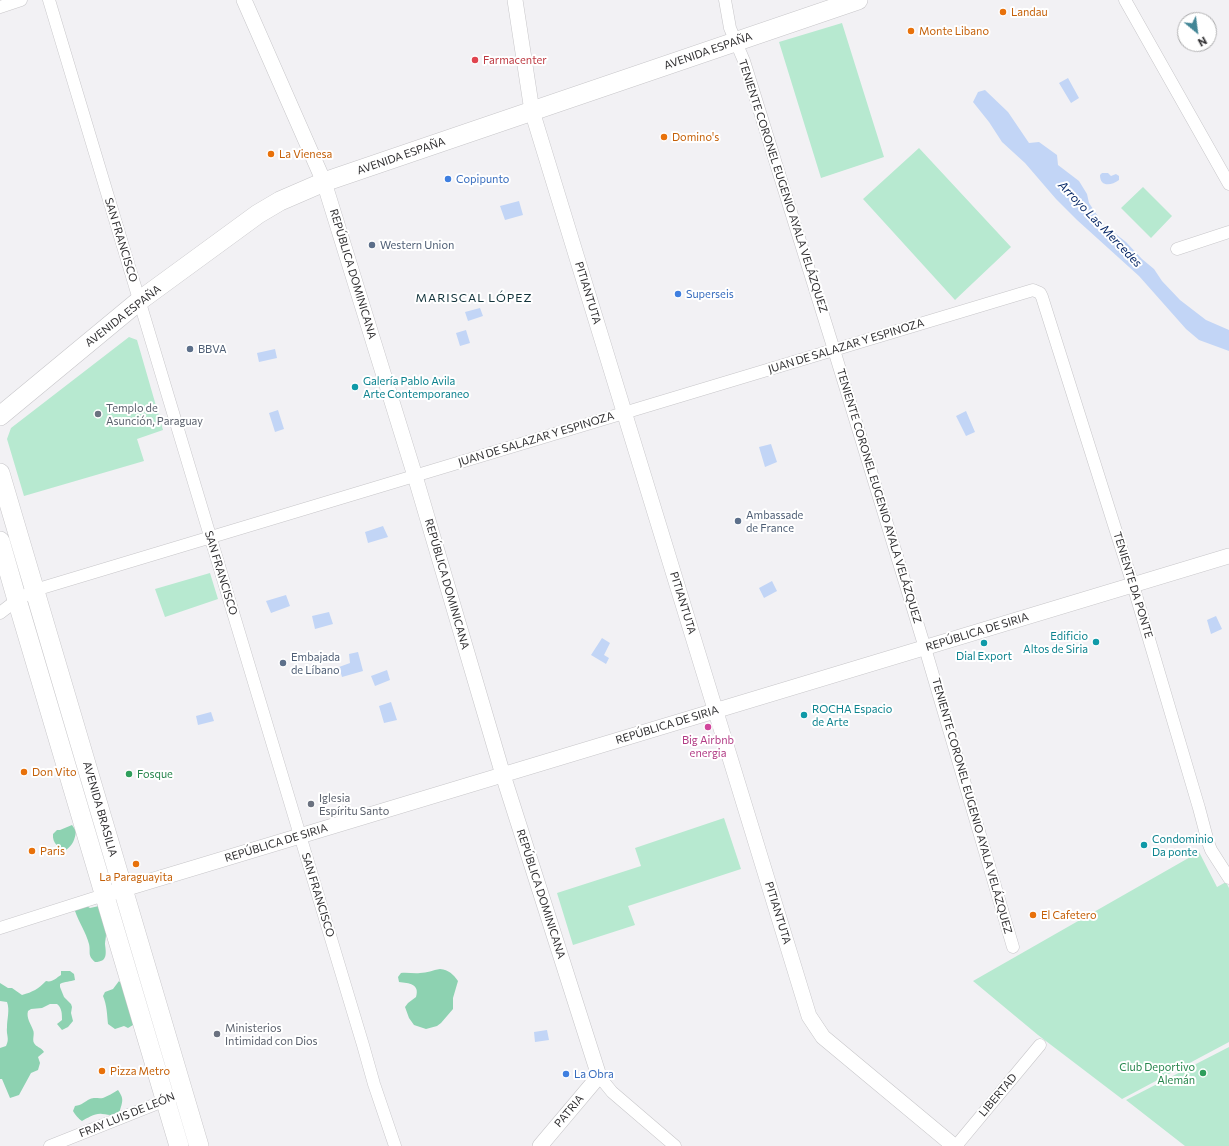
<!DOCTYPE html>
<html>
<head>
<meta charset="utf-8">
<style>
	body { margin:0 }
	#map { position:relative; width:1229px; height:1146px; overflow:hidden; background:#f2f1f4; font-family:Commissioner,sans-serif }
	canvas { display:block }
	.north { position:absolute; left:1177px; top:12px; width:40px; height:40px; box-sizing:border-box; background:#fff; border:1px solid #acacad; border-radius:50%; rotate:151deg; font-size:11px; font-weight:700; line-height:16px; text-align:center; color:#302f31 }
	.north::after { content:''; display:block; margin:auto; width:14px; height:18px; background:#438696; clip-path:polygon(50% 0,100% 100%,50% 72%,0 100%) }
</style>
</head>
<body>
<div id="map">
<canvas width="1229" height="1146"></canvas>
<div class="north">N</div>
</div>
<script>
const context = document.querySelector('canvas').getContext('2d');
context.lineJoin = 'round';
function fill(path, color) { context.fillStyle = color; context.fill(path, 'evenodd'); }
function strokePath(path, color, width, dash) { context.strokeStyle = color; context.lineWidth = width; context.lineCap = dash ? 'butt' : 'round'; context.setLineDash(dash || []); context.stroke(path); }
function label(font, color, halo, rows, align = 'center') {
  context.font = font + ' Commissioner,sans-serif'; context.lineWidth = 4; context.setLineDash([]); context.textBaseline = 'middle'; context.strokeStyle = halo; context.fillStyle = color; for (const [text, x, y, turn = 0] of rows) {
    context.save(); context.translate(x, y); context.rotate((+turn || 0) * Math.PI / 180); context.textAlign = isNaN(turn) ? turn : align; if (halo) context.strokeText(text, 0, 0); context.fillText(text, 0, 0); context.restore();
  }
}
fill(new Path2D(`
	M842,23L884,157L821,178L779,42Z
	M919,148L1011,247L955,300L863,199Z
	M1143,187L1172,216L1151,238L1121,208Z
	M129,337L137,340L163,430L137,439L144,461L24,496L7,439L11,428Z
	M210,573L218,599L165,617L155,589Z
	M724,818L741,869L628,906L635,925L573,945L557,893L641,866L635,848Z
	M1199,852L1217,887L1226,882L1229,888V1042L1122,1099L1038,1035L973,981Z
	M1229,1047V1146H1185L1126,1100Z`), '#b7e9d0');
fill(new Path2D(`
	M72,825L76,831C75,839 73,845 66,850C59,849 52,843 53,834L57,830H60Z
	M85,905L90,908L99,906C101,915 106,925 106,934C106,938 105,941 105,944C106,953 108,962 95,962C87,955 91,953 89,944C86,932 79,923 75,911V907Z
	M440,969C449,970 453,974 458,981L453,998V1009L441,1023L437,1026L426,1029L414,1025L409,1018L405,1007L408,1003L416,997C420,984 409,983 399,982L398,977L401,973C407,972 414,974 420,973C427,973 433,970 440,969Z
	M61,971H70L74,974L75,980C70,982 65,981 60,984V987L64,997L71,1004L72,1007L71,1013L73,1021L68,1027L62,1030L57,1024L62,1020C62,1014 62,1008 57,1004H50L42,1008L31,1009L28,1011C26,1018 31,1024 33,1030C35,1034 32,1039 34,1043C36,1047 41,1047 44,1052L38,1057L40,1063L38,1070L31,1073L19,1095L10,1098L2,1079H0V1048L6,1046C10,1038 6,1036 7,1027C7,1019 10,1010 7,1002L0,1001V983L8,988H12L22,995C33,992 38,989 46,981C52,983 56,978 61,975Z
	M119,981L123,986L135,1021L133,1025L128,1028L124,1026L115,1029L108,1024C107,1015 107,1005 103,996L105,992L113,989Z
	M118,1090C125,1100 122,1102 119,1114C111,1117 109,1114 102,1114C95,1113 88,1118 82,1121C78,1118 76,1116 73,1111L75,1106C82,1105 84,1102 90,1099C95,1097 98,1099 103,1098C108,1096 113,1093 118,1090Z`), '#8dd2b1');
fill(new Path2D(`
	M1068,78L1079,98L1071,103L1059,83Z
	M985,90L1008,112L1029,143L1039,142L1057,155L1058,165L1079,181L1087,194L1089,203L1103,224L1126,242L1142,259L1154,269L1162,281L1180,300L1206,320L1229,330V351L1199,340L1186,329L1139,276L1077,220L1056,199L1025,163L1002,142L989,122L973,102L978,92Z
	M1102,173H1108L1111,176L1116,174L1119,176V180C1111,186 1100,187 1100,175Z
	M519,201L523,215L505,220L500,206Z
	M480,308L483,316L468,321L465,312Z
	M466,330L470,343L460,346L456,333Z
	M275,349L277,358L259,362L257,353Z
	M278,410L284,429L275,432L269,413Z
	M966,411L975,432L966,436L956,416Z
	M771,444L777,462L765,467L759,447Z
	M383,526L388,537L368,543L365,532Z
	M772,581L777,591L764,598L759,588Z
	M286,595L290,606L271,613L266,601Z
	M329,612L333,624L315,629L312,616Z
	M1216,616L1222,629L1211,634L1207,620Z
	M602,638L610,643L604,655L609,658L606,664L591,655Z
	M358,652L363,671L342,677L339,667L350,663L349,654Z
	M387,670L390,680L375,686L371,676Z
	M391,702L397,720L384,723L379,706Z
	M211,712L214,721L198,725L196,716Z
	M547,1030L549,1040L535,1042L534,1032Z`), '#c2d5f6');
const minor = new Path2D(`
	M49,0L363,1045L374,1084L395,1146
	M725,0L730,28L744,61L834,350L925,648L1013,947
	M1125,0L1229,184
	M0,7L21,0
	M1177,249L1229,232
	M0,613L17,600L35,590L1033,290L1040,293L1042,297L1133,585L1199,808L1208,842L1211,850L1229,878
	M0,928L104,895
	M599,1076L612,1092L675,1146
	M50,1146L171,1098
	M956,1146L1040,1045`);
const tertiary = new Path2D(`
	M244,0L324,182L415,476L503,775L599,1076L540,1146
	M515,0L532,111L809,1016L823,1037L954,1146
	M114,892L1229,556`);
const primary = new Path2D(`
	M0,416L139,301L258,214L280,201L324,182L858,0
	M0,473L199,1146
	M0,541L17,600L179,1146`);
strokePath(minor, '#c7c6c9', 13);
strokePath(tertiary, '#c7c6c9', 16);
strokePath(primary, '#c7c6c9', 20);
strokePath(minor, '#fff', 12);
strokePath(tertiary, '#fff', 15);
strokePath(primary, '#fff', 19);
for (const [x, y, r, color] of [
	[1003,12,4,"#e8710a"],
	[911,31,4,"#e8710a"],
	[475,60,4,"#e0444e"],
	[664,137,4,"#e8710a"],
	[271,154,4,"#e8710a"],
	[448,179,4,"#3f7fe0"],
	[372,245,4,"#5c6f8a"],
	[678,294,4,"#3f7fe0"],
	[190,349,4,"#5c6f8a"],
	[355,387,4,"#0f9aa8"],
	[98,414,4,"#6b7280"],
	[738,521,4,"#5c6f8a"],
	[1096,642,4,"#0f9aa8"],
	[984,643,4,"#0f9aa8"],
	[283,663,4,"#5c6f8a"],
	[804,715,4,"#0f9aa8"],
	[708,727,4,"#d1479c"],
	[24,772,4,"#e8710a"],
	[129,774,4,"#2e9e5b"],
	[311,804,4,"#6b7280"],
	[1144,845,4,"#0f9aa8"],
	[32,851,4,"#e8710a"],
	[136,864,4,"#e8710a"],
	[1033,915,4,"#e8710a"],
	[217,1034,4,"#6b7280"],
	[102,1071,4,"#e8710a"],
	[1203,1073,4,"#2e9e5b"],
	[566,1074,4,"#3f7fe0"]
]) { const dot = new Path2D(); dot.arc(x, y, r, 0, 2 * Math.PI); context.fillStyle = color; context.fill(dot); strokePath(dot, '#fff', 1.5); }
label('11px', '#c56008', '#fff', [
	["Landau",1011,12],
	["Monte Libano",919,31],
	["Domino's",672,137],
	["La Vienesa",279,154],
	["Don Vito",32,772],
	["Paris",40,851],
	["La Paraguayita",136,877,"center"],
	["El Cafetero",1041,915],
	["Pizza Metro",110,1071]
], 'left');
label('11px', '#302f31', '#fff', [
	["AVENIDA ESPAÑA",708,51,-19],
	["AVENIDA ESPAÑA",401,156,-19],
	["TENIENTE CORONEL EUGENIO AYALA VELÁZQUEZ",783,186,72],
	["SAN FRANCISCO",121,240,73],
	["REPÚBLICA DOMINICANA",353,274,73],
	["PITIANTUTA",588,293,73],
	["AVENIDA ESPAÑA",123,316,-38],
	["JUAN DE SALAZAR Y ESPINOZA",846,346,-17],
	["JUAN DE SALAZAR Y ESPINOZA",536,439,-17],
	["TENIENTE CORONEL EUGENIO AYALA VELÁZQUEZ",879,496,73],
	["SAN FRANCISCO",221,573,73],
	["REPÚBLICA DOMINICANA",447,584,74],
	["TENIENTE DA PONTE",1133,585,73],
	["PITIANTUTA",683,603,73],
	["REPÚBLICA DE SIRIA",977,632,-17],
	["REPÚBLICA DE SIRIA",667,725,-17],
	["TENIENTE CORONEL EUGENIO AYALA VELÁZQUEZ",972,806,74],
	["AVENIDA BRASILIA",100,809,74],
	["REPÚBLICA DE SIRIA",276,843,-17],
	["REPÚBLICA DOMINICANA",541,894,72],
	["SAN FRANCISCO",318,895,73],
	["PITIANTUTA",778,913,73],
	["LIBERTAD",998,1095,-50],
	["PATRIA",569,1111,-50],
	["FRAY LUIS DE LEÓN",127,1115,-22]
]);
label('11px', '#be3a42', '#fff', [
	["Farmacenter",483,60]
], 'left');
label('11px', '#366cbe', '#fff', [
	["Copipunto",456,179],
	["Superseis",686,294],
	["La Obra",574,1074]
], 'left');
label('11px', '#4e5e75', '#fff', [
	["Western Union",380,245],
	["BBVA",198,349],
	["Ambassade",746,515],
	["de France",746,528],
	["Embajada",291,657],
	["de Líbano",291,670]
], 'left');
label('11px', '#0d838f', '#fff', [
	["Galería Pablo Avila",363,381],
	["Arte Contemporaneo",363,394],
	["Edificio",1088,636,"right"],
	["Altos de Siria",1088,649,"right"],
	["Dial Export",984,656,"center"],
	["ROCHA Espacio",812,709],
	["de Arte",812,722],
	["Condominio",1152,839],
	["Da ponte",1152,852]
], 'left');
label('11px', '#5b616d', '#fff', [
	["Templo de",106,408],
	["Asunción, Paraguay",106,421],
	["Iglesia",319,798],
	["Espíritu Santo",319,811],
	["Ministerios",225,1028],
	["Intimidad con Dios",225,1041]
], 'left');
label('11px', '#b23c85', '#fff', [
	["Big Airbnb",708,740],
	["energia",708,753]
]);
label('11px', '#27864d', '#fff', [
	["Fosque",137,774],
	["Club Deportivo",1195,1067,"right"],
	["Alemán",1195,1080,"right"]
], 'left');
label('italic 12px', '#0b2b69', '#fff', [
	["Arroyo Las Mercedes",1100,224,46]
]);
context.letterSpacing = '1px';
label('12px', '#12333b', '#fff', [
	["MARISCAL LÓPEZ",474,298]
]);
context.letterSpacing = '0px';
</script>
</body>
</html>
